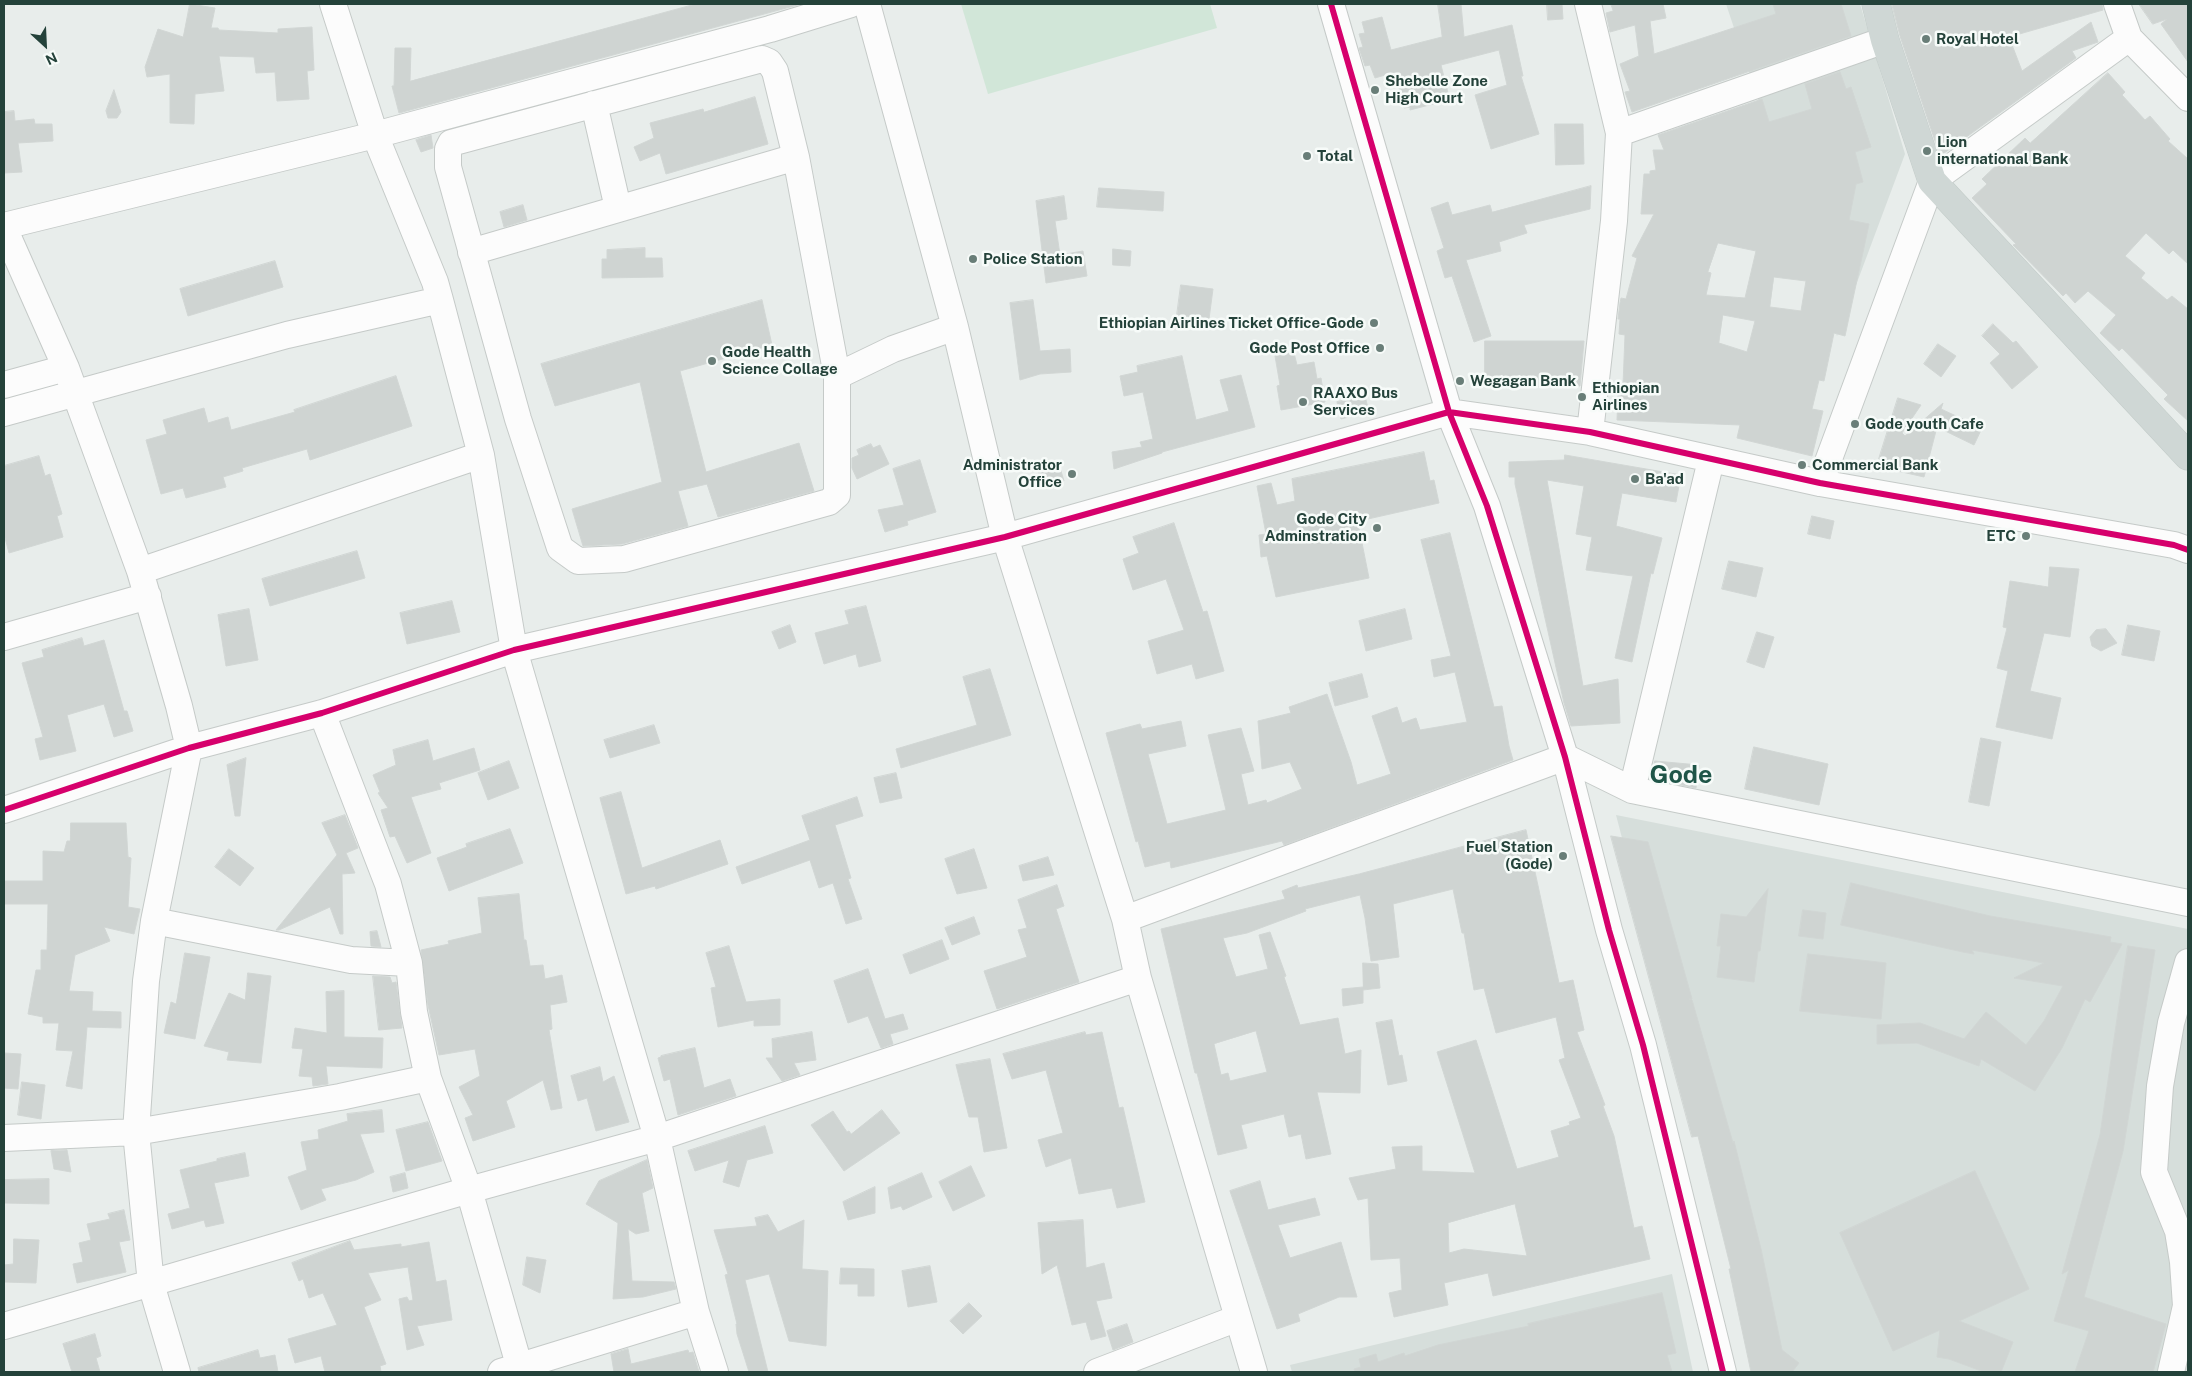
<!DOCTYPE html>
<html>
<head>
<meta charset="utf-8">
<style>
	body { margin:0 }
	#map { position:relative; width:2192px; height:1376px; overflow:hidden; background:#e8edeb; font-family:"Public Sans",sans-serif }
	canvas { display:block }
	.frame { position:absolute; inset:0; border:5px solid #24423a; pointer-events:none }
	.north { position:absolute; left:20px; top:20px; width:50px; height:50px; -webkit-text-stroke:4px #f7fbf9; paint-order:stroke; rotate:155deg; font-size:14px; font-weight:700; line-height:20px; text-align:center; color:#24423a }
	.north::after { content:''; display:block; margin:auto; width:18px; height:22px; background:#24423a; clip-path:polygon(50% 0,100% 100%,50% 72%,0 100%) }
</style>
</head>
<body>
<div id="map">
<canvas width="2192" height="1376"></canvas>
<div class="frame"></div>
<div class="north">N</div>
</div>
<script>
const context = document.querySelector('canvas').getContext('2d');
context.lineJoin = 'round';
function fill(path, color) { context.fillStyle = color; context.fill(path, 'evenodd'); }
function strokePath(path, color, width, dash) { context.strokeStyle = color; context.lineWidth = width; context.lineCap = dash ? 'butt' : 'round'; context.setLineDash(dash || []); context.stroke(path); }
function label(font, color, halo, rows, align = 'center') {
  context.font = font + ' "Public Sans",sans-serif'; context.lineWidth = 5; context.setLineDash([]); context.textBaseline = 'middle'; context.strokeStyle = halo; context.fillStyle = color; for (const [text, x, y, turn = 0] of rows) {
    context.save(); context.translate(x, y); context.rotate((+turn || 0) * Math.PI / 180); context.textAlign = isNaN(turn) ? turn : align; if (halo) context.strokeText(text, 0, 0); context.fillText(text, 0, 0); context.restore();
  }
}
fill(new Path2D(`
	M1726,4H1860L1905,154L1837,336Z
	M1616,815L2188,929V1372H1762Z
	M1672,1274L1693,1372H1292L1290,1365Z`), '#d6dedb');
fill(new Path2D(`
	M961,4H1210L1217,28L988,94Z`), '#d1e6d8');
const building = new Path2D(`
	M190,4L215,8L211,28H218L219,30L278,33V29L312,27L314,70L307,71L309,99L277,101L275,72L256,73L254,57L219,56L224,91L195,94L194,124L170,123V74L147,77L145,67L158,29L183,37Z
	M696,4H801L399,113L392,86H394L395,48H411L410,81Z
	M1438,4H1461L1464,37L1512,25L1523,76H1521L1539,134L1491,149L1475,95L1507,85L1499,50L1441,65L1448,93L1435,96L1437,103L1410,110V107L1404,108L1395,72L1375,78L1370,65L1365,66L1359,48L1363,47L1359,34L1365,33L1362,22L1382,17L1391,50L1442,37Z
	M1547,4H1562L1563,19L1548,20Z
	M1611,4H1663L1666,18L1650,21L1654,54L1776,14L1773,4H1841L1851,36L1632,112L1625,92L1630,91L1620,64L1639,56L1635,25L1610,32L1606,13L1613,11Z
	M1892,4H2102L2103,10L2009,37L2022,71L2091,22L2098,42L2072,51L2076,58L1940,156L1900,36Z
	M2139,4H2188V62L2161,24L2167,19L2153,24Z
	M1840,72L1846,89L1851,87L1871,147L1855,152L1863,182L1856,184L1849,220L1869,224L1845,336L1834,333L1824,381L1819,380L1812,409L1823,411L1812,456L1737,438L1740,425L1617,420L1618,395H1621L1623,385L1625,335L1619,334L1620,319H1618L1620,303L1621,298L1626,299L1637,258L1632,256L1654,214H1641L1644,174H1650V171L1656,170L1653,150H1664L1658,135L1762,99L1769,122L1812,109L1805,84ZM1718,243L1756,251L1745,298L1706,295L1711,273L1708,272ZM1774,277L1806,281L1801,311L1770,307ZM1723,315L1755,321L1747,352L1719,343Z
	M2108,73L2125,92L2122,95L2145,120L2150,116L2170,139L2168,141L2188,159V264L2173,250L2169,254L2146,233L2125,256L2145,273L2141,278L2167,300L2172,296L2188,309V421L2164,399L2168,395L2122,348L2119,351L2100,333L2116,315L2088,291L2075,303L2066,293L2063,296L2013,245L2016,244L1972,198L1987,184L1982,179L2025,138L2030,143Z
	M114,90L121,112L117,118H108L106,111Z
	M755,97L768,144L666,174L660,153L640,161L634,147L654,138L650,123L703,109L704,112Z
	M14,111L15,121L34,119L35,124H52L53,141L18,143L22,172L4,173V112Z
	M1555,124H1583L1584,164L1556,165Z
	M431,135L433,148L421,152L416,140Z
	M1591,186L1590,209L1524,225L1527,233L1499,242L1501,251L1466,260L1491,336L1474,342L1452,276L1445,278L1437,251L1444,248L1431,208L1448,202L1452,215L1490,205L1492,212Z
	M1099,188L1164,192L1163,211L1097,207Z
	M1064,196L1067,219L1055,221L1060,255L1083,251L1087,276L1046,283L1036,201Z
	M523,205L527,220L504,227L500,212Z
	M645,248V258H662L663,277L602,278V259H607V250Z
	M1113,249L1131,251L1130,266L1113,265Z
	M275,261L283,287L188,316L180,289Z
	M1181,285L1213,289L1209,319L1177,315Z
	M762,300L772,345L680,371L706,472L799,443L814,491L718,517L707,484L678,491L688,526L622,544L583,546L572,509L662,482L640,382L555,406L541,364Z
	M1033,300L1040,351L1070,349L1071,372L1040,374L1020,380L1010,303Z
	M1993,324L2013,343L2016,341L2038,367L2012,389L1990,363L2000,354L1982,336Z
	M1485,341H1584L1580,386L1485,387Z
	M1938,344L1956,356L1941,377L1924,364Z
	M1294,353L1297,365L1314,362L1317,379L1321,378L1325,402L1281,410L1277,386L1280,385L1275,356Z
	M1182,356L1196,420L1229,411L1220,380L1241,375L1255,427L1162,452V453L1114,469L1112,452L1142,447L1140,442L1153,439L1143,392L1124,396L1120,376L1138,372L1137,366Z
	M396,376L412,426L310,460L307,449L242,468L243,471L223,477L226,487L186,498L183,488L161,494L146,440L167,434L163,420L204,408L208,423L228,417L231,430L295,412L294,410Z
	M1365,396L1369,412L1341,419L1337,402Z
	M1898,398L1921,405L1902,433L1905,436L1943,403L1941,409L1982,428L1974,445L1937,427L1924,477L1880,467L1882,460L1879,459Z
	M871,444L873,448L880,445L889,464L857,479L852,468V458L859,455L857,450Z
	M1424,452L1430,481L1434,480L1439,503L1359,521L1358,523L1369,578L1276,597L1267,556L1261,557L1259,535L1266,534L1257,486L1271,483L1277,505L1295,501L1292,479Z
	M1565,455L1681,475L1676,502L1622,493L1616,526L1662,538L1653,574L1651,573L1632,662L1615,658L1633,576L1586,570L1592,537L1576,534L1584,486L1547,480L1583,686L1618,679L1620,723L1571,726L1564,703L1515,484V477H1509V462L1564,460Z
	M39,456L45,476L50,474L62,514L57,516L63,537L9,553L4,534V466Z
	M920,460L936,512L907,521L908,525L885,532L878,510L904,505L893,469Z
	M1058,461L1064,481L1043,488L1037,467Z
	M1812,516L1834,521L1830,539L1808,534Z
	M1174,523L1203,612L1207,611L1224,671L1196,679L1192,664L1157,674L1148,641L1184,630L1166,579L1133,590L1123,559L1139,553L1133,537Z
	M1450,533L1494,707L1502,706L1509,746L1513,760L1284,845L1282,841L1171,868L1170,861L1145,867L1138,841L1136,842L1106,733L1140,724L1142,729L1181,721L1186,746L1148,754L1167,824L1226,810L1208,735L1241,728L1254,771L1241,774L1248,805L1266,800L1267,803L1302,789L1290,762L1262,769L1258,721L1291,713L1289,707L1327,694L1351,762L1357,785L1391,774L1372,716L1397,707L1402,723L1416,718L1420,730L1467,722L1455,672L1434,677L1431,660L1451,656L1421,540Z
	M357,551L365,578L270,606L262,579Z
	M1729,561L1763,568L1756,597L1722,589Z
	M2050,567L2079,569L2070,637L2044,633L2030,691L2061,698L2052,739L1996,727L2008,671L1997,668L2007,628L2003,627L2010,581L2048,587Z
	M452,601L460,632L407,644L400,613Z
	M866,606L881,661L859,667L856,654L824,664L815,633L849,624L845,611Z
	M249,609L258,660L226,666L218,615Z
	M1405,609L1412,639L1366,651L1359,621Z
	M790,625L796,642L779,649L772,632Z
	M2128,625L2160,631L2154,661L2122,655Z
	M2106,629L2117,643L2101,651L2092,646L2090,637L2096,630Z
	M1757,632L1774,637L1764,668L1747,662Z
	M82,638L84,646L104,640L124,711H127L133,731L114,737L104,704L67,715L76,751L40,760L35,739L43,737L22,663L44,657L42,650Z
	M990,669L1011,735L901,768L896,749L977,725L963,677Z
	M1362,674L1368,697L1335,706L1329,683Z
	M654,725L660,743L610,758L604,740Z
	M1981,738L2001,742L1989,806L1969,802Z
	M428,740L433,761L474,748L480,770L439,783L441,789L411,797L431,853L407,863L395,836L390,837L381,810L388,808L378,793L380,792L373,775L396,765L393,750Z
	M1754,747L1828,764L1819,805L1745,789Z
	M246,758L240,816H235L227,765Z
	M509,761L519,788L488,800L478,773Z
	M1655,761L1699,765L1696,788L1653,779Z
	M896,773L902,798L880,803L874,778Z
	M621,792L642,868L720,840L728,864L656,889L655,886L626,894L600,798Z
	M857,797L863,816L835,825L851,878L848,879L862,919L846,924L833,883L819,888L810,860L742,884L736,867L810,840L802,816Z
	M345,815L358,848L346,853L355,873L342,874L343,934H340L330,907L279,930H276L337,855L322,823Z
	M71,823H126L128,857L131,858L128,907L140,909L134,934L104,927L110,941L75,955L69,991L93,992L92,1011L121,1012V1028L87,1027L82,1089L66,1086L73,1051L56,1050L59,1023H43V1017L28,1014L36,970H41V950H47L48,904H4V881H43V851L64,852L67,841H70Z
	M510,829L523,863L449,891L437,858L467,847L466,844Z
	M1526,830L1559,983L1573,980L1584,1030L1577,1032L1605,1105L1603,1106L1614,1136L1634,1228L1642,1226L1650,1259L1493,1296L1488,1273L1444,1283L1448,1305L1394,1317L1389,1293L1402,1290L1400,1258L1371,1260L1368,1198L1358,1200L1349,1178L1396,1169L1392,1147L1422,1146V1171L1475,1173L1437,1052L1476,1040L1517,1169L1559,1157L1551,1131L1570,1125L1569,1122L1581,1118L1559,1060L1565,1058L1556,1017L1496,1033L1484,988L1474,990L1464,933H1462L1453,889L1393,904L1399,957L1371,961L1365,918L1360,895L1305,909L1306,911L1247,933L1223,938L1236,977L1268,969L1259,935L1270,932L1286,976L1284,977L1300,1025L1338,1018L1345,1054L1361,1050L1360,1093L1317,1092L1331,1154L1306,1159L1301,1134L1289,1137L1284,1114L1241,1125L1247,1148L1218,1155L1197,1073H1195L1161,929L1285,899L1282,891L1297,885L1298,888L1359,874ZM1256,1031L1267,1072L1230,1081L1228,1073L1221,1075L1214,1044ZM1515,1204L1527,1256L1464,1249L1449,1253L1448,1223Z
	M1611,836L1648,842L1692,999H1689L1692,1000L1733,1143L1734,1141L1761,1249L1782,1350L1799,1363L1792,1372H1751L1729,1269H1731L1698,1136L1692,1137Z
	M229,849L254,868L240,886L215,867Z
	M974,849L987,888L957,894L945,859Z
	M1048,857L1054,875L1023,881L1019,866Z
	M1851,883L1990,916L2111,937L2110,942L2122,944L2090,1002L2085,999L2062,1048L2035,1091L1981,1059L1979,1066L1917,1043L1877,1044V1025L1920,1023L1964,1039L1986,1012L2026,1045L2044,1021L2063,986L2014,978L2044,963L1972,950L1974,954L1963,952L1841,925Z
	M1057,885L1064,906L1056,909L1079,982L997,1009L984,971L1027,957L1018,930L1027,928L1018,900Z
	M1768,889L1760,951H1758L1754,982L1717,977L1721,946H1717L1721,914L1746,917Z
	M519,894L524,940H526L530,966L543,965L545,979L562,975L567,1002L550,1005L552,1029L549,1030L562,1108L551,1110L543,1080L506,1101L515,1127L473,1141L465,1118L473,1115L459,1087L480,1076L475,1049L439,1055L428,1005L421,950L449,944L448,941L482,933L478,898Z
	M1803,910L1826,913L1823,939L1799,936Z
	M974,917L980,934L952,945L945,928Z
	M377,931L381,947L371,946L370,932Z
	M942,940L949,959L910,974L903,955Z
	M729,946L746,1002L780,999V1025L754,1026V1020L718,1027L711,988L716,987L706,953Z
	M2128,946L2155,950L2123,1151L2084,1297L2166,1324L2153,1372H2075L2089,1331L2054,1321L2069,1270L2062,1274L2100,1135Z
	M185,953L210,957L195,1039L164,1033L171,1002L176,1004Z
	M1808,954L1886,963L1881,1019L1800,1011Z
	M1363,963L1378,964L1380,988L1363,990V1003L1343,1006L1342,989L1363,987Z
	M868,969L885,1019L903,1014L908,1029L890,1034L893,1044L881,1048L868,1016L848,1023L834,981Z
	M248,973L271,976L261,1063L227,1060L229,1052L204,1046L229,993L245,1000Z
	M373,976L390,977L392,983L396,982L402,1028L379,1030Z
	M344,991V1037L383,1038L382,1068L326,1066L328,1084L313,1086L312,1077L299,1076L303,1049L292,1048L295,1028L327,1033L326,992Z
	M1392,1020L1399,1056L1402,1055L1407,1081L1388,1085L1376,1023Z
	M812,1032L816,1060L794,1063L800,1075L782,1081L766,1058H773L772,1039Z
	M1085,1032L1086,1035L1102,1032L1119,1108L1123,1107L1145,1202L1117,1208L1112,1188L1079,1194L1071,1158L1046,1167L1038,1140L1063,1133L1046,1070L1012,1079L1003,1054Z
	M695,1048L704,1088L730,1079L736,1096L678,1115L670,1079L664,1081L658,1058L661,1057V1056Z
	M4,1053L21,1054L18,1089L4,1088Z
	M990,1059L1007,1148L984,1152L978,1117H969L956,1065Z
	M600,1067L603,1082L614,1076L629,1122L596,1131L587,1098L578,1101L571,1076Z
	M22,1082L45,1085L41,1119L18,1115Z
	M382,1110L384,1132L360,1134L374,1172L356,1180L321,1189L326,1200L301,1210L288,1177L307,1170L301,1142L319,1139L318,1130L348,1121L347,1114Z
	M882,1110L900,1133L844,1171L811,1125L833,1111L847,1132L849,1131L851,1134Z
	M428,1122L442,1161L406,1171L396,1130Z
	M765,1126L773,1153L747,1160L739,1187L723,1182L729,1160L695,1171L688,1151Z
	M67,1150L71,1172L54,1169L51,1151Z
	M245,1153L249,1176L214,1183L224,1223L206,1227L204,1220L172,1229L168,1214L190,1208L180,1170L217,1161V1159Z
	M647,1160L653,1188L642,1193L649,1231L636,1234L628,1229L632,1281L674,1282L676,1289L643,1297L613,1299L618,1223L586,1204L599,1181Z
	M971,1166L985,1196L953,1211L939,1182Z
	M1975,1171L2029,1289L1959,1321L2013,1342L2001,1372H1984L1949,1359L1937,1357L1940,1330L1893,1351L1840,1233Z
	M405,1173L408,1188L393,1192L390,1177Z
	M922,1173L932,1197L903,1210L901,1206L891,1209L888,1188Z
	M49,1179V1204L4,1203V1180Z
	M1260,1181L1268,1210L1315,1198L1320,1215L1278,1225L1290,1258L1341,1242L1357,1297H1339L1298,1314L1300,1321L1277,1329L1230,1191Z
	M875,1187V1213L848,1220L843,1202Z
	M124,1210L130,1240L119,1242L126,1272L77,1283L73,1264L83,1262L79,1243L91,1240L87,1224L110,1219L108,1214Z
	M768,1215L778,1232L804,1220L802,1269L828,1271L826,1346L789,1341L769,1274L745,1280L768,1372H749L737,1334L736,1324H737L725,1275L728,1274L714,1230L757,1226L755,1218Z
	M1083,1220L1086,1268L1104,1263L1112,1298L1096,1301L1106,1336L1091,1340L1086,1322L1072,1325L1057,1265L1042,1274L1038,1223Z
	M14,1239L39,1240L36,1283L4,1282V1265L13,1264Z
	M350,1241L354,1250L401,1244V1247L429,1242L436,1282L446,1280L452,1320L417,1326L424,1345L407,1350L399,1299L407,1297L409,1301L413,1300L408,1267L368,1273L381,1300L364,1307L386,1364L380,1366L381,1372H325L321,1356L295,1363L288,1339L337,1325L323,1293L309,1298L303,1279L299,1281L292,1263Z
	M527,1257L546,1260L540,1293L523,1285Z
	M930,1266L937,1302L908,1307L902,1271Z
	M841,1268L874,1269V1296H858V1284H840Z
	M1662,1293L1676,1353L1667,1355L1672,1372H1355L1354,1369L1361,1367L1359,1359L1376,1354L1378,1362L1404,1353L1405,1356L1438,1345L1529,1326L1528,1324Z
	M969,1303L982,1316L963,1334L950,1321Z
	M1127,1324L1133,1342L1113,1350L1107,1331Z
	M95,1334L101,1356L96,1358L100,1372H72L63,1344Z
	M628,1349L631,1364L688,1350L689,1353L693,1352L699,1372H614L611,1354Z
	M258,1350L260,1358L275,1355L278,1372H199L198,1368Z`);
fill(building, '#cfd4d2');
strokePath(building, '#d1d6d4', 1);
const minor = new Path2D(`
	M333,4L375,135L435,282L440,300L481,455L514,650L657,1138L696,1312L715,1372
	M867,4L955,327L1005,537L1125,919L1138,978L1254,1372
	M1331,4L1449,412L1487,506L1565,757L1609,930L1643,1045L1723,1372
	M1588,4L1619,133L1614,221L1590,432
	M2117,4L2129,38L2188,98
	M762,59L769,62L775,71L796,157L837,376V495L829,502L624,559L578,561L560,548L518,419L448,167V149L451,143Z
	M594,104L618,208
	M1619,133L1885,40
	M4,226L375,135L770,29L851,4
	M4,228L66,368L140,571L179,706L189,748L154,921L146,981L136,1132L151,1284L177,1372
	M471,252L796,157
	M837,376L893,349L955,327
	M4,385L66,368
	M4,413L287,335L440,300
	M1820,483L1932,181L2129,38
	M140,571L481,455
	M4,637L148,596
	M322,713L388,884L409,963L414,1012L428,1078L469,1190L521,1372
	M1632,790L1711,460
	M4,810L189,748L322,713L514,650L1005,537L1449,412L1590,432L1820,483L2174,545L2188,550
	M1125,919L1565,757L1632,790L2188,903
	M154,921L351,960L409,963
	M4,1138L136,1132L340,1097L428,1078
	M4,1326L469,1190L657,1138L1138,978
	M501,1372L696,1312
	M1097,1372L1238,1318
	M2171,1372L2186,1306L2183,1262L2178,1231L2154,1172L2160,1086L2171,1023L2188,962`);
const major = new Path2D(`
	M1876,4L1885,40L1932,181L2188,456`);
strokePath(minor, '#c5cac8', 28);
strokePath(major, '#c3ccc9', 29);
strokePath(minor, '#fcfcfc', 26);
strokePath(major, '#cfd7d5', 28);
strokePath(new Path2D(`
	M1331,4L1449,412L1487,506L1565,757L1609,930L1643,1045L1723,1372
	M4,810L189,748L322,713L514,650L1005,537L1449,412L1590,432L1820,483L2174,545L2188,550`), '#d6006c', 6);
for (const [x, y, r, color] of [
	[1926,39,5,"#697e78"],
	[1375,90,5,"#697e78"],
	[1927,151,5,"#697e78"],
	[1307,156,5,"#697e78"],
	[973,259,5,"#697e78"],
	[1374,323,5,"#697e78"],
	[1380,348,5,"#697e78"],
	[712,361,5,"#697e78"],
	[1460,381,5,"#697e78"],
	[1582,397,5,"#697e78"],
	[1303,402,5,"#697e78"],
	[1855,424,5,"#697e78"],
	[1802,465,5,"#697e78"],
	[1072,474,5,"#697e78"],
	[1635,479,5,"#697e78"],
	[1377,528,5,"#697e78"],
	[2026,536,5,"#697e78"],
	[1563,856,5,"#697e78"]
]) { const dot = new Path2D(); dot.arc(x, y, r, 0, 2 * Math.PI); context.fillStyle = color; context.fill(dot); strokePath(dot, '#f7fbf9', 2); }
label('bold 15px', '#24423a', '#f7fbf9', [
	["Royal Hotel",1936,39],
	["Shebelle Zone",1385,81],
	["High Court",1385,98],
	["Lion",1937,142],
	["international Bank",1937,159],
	["Total",1317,156],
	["Police Station",983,259],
	["Ethiopian Airlines Ticket Office-Gode",1364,323,"right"],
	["Gode Post Office",1370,348,"right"],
	["Gode Health",722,352],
	["Science Collage",722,369],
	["Wegagan Bank",1470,381],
	["Ethiopian",1592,388],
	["Airlines",1592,405],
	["RAAXO Bus",1313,393],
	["Services",1313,410],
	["Gode youth Cafe",1865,424],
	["Administrator",1062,465,"right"],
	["Office",1062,482,"right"],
	["Commercial Bank",1812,465],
	["Ba'ad",1645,479],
	["Gode City",1367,519,"right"],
	["Adminstration",1367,536,"right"],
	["ETC",2016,536,"right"],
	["Fuel Station",1553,847,"right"],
	["(Gode)",1553,864,"right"]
], 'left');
label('bold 25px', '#1f5548', '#f7fbf9', [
	["Gode",1681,775]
]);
</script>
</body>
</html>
